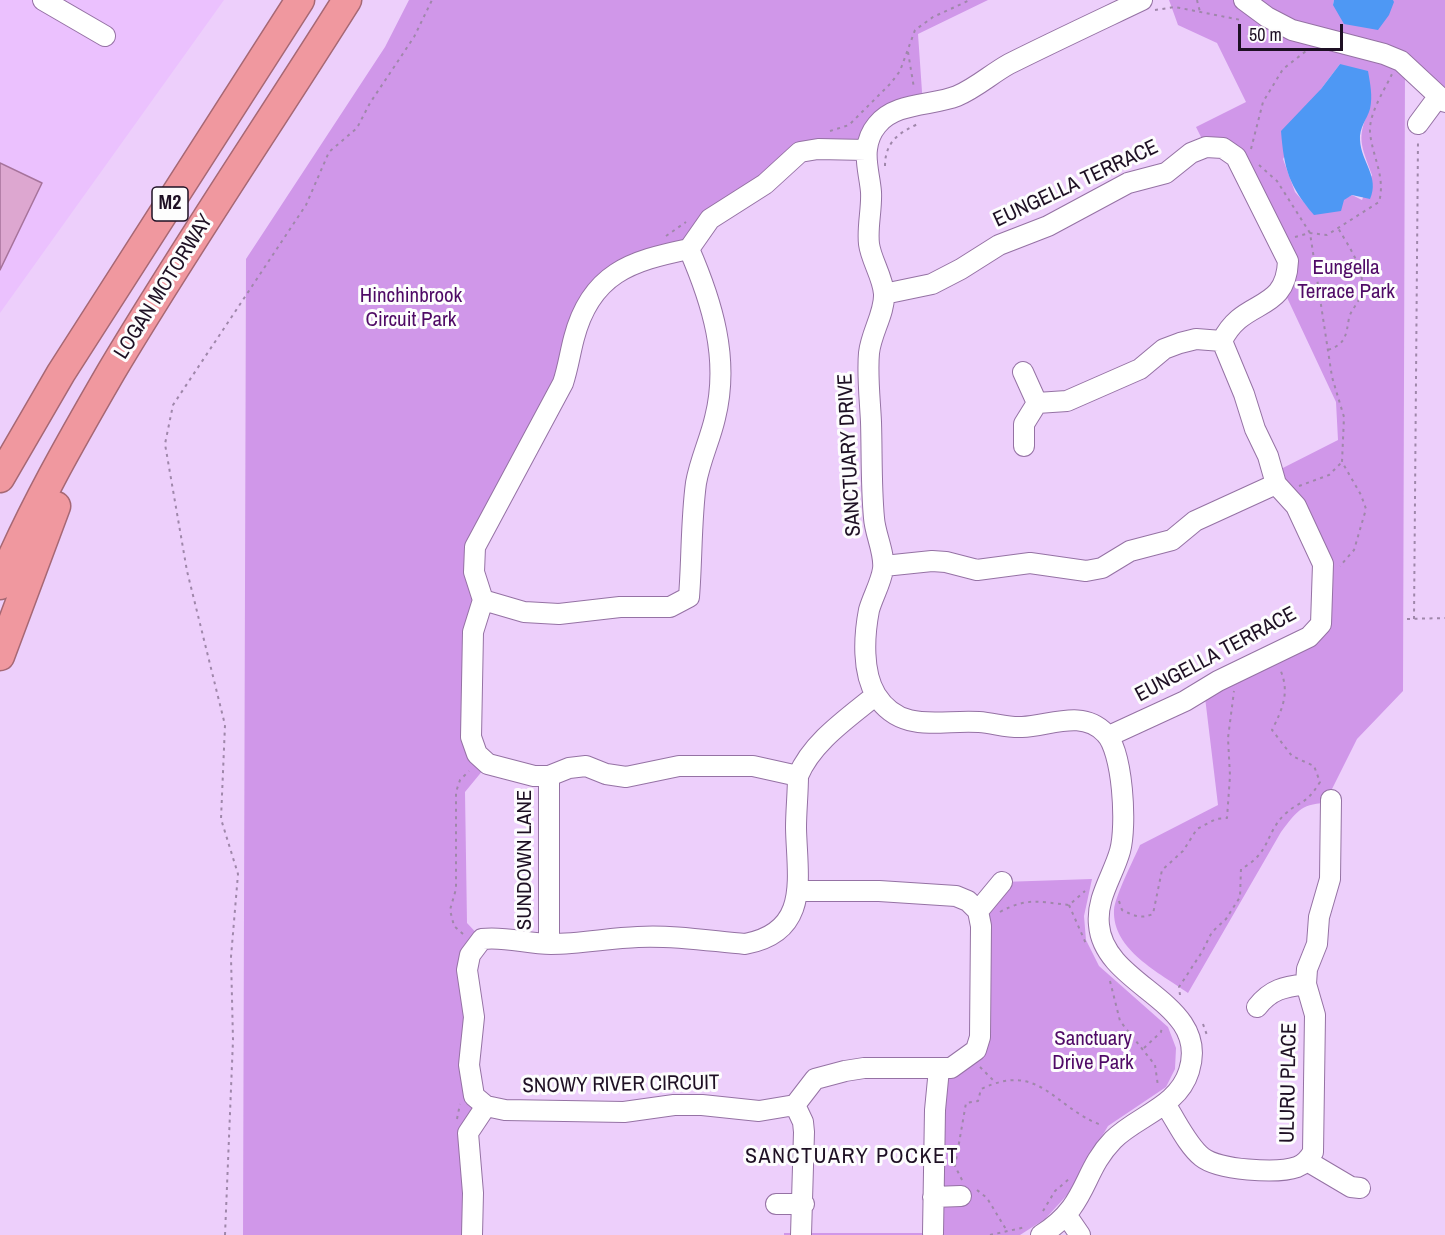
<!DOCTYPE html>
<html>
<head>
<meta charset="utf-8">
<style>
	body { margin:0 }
	#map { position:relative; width:1445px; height:1235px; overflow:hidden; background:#edcffb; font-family:"Archivo Narrow",sans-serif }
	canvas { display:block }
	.scale { position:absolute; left:1238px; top:24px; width:105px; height:27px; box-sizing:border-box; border:3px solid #1e1024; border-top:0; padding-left:8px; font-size:18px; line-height:21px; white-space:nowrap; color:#1e1024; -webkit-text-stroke:4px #fdfdfd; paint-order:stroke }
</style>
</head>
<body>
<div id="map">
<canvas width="1445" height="1235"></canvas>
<div class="scale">50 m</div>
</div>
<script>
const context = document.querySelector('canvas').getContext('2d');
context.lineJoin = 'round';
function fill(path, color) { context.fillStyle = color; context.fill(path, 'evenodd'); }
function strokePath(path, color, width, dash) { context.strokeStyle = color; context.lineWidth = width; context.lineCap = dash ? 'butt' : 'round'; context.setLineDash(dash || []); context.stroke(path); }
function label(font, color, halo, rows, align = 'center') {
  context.font = font + ' "Archivo Narrow",sans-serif'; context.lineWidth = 6; context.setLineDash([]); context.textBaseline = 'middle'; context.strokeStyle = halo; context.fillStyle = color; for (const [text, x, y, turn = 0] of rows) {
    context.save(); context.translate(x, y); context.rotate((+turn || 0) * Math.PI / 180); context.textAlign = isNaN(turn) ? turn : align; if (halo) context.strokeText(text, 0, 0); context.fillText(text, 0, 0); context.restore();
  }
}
fill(new Path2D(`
	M0,0H224L0,313Z`), '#ebc1fe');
fill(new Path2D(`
	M409,0H988L918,34L923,106L898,110L866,150L800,152L689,249L621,269L574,338L475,547L471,737L488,764L465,792L467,923L482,939L475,947L469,1065L486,1106L468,1133L472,1235H243L246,259L385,47Z
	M1169,0H1334L1333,5L1393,0H1445V102L1405,66L1403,691L1357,739L1325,803C1300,804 1296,813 1281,832L1188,993C1160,973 1112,950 1114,910C1115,896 1134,859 1140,845L1218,805L1204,689L1309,637L1323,564L1273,473L1338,440L1336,402L1283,289L1288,279L1236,157L1206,147L1196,127L1246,102L1217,43L1178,25ZM1340,64L1370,108C1356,138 1361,145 1372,175L1362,200L1352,195L1314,214L1295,192L1283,159L1321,89Z
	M1092,879L1084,916L1086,940L1099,966L1168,1027L1176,1048L1175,1069L1166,1087L1108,1126L1068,1194L1045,1219L1020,1235H784V1233H933L939,1069L970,1056L981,926L1002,882Z`), '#d097e9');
fill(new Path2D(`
	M1334,0H1393L1394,2L1389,15L1378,30L1344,24L1333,5Z
	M1340,64L1368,71C1370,83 1373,96 1370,109C1367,119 1359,128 1360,140C1361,162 1380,177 1370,199L1352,195L1344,200L1341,211L1314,215C1289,186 1284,169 1281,131L1321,89Z`), '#4e98f4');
const building = new Path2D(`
	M0,163L42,183L0,270Z`);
fill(building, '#dda7d0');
strokePath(building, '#a6739b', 1.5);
const minor = new Path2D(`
	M43,0L105,36
	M1244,0L1267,17L1292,30L1384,54L1401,61L1445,102
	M1418,124L1438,97
	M884,294L932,284L961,269L999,245L1048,226L1128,183L1166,173L1191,153L1206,147L1223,148L1236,157L1288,261C1286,314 1243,297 1222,341L1244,394L1255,429L1268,456L1276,484L1296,506L1323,564L1321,624L1309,637L1218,681L1185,701L1109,736
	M1023,372L1037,403L1024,424V446
	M1037,403L1067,401L1140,369L1164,349L1180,343L1196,339L1222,341
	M884,566L932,561L946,562L977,570L1030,563L1086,571L1102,568L1130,551L1172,540L1195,521L1276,484
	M483,600L474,572L475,547L563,383C568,368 570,353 574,338C591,273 631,261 689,249L710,219L765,184L800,152L818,149L866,150
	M483,600L473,632L471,737L477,754L488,764L534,776H549L569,768L586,766L606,774L626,777L679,766H753L798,776C812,742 848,718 876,695
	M483,600L524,612L559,614L620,607H670L689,597C692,560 691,520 696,483C700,460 710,440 715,418C730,359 712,302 689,249
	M549,776V944
	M798,776C798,793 796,811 796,828C797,877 811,932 745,944C710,941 674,935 638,937C609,938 581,944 551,944C527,944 506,936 482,939L470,955L467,970L474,1017L469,1065L474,1096L486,1106L505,1110L624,1112L674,1105H702L759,1111L795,1105L815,1079L845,1071L864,1068H951L976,1050L980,1037L981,926L978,911L968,901L956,896L879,891H799
	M978,911L1002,882
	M1257,1007C1271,989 1284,987 1306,984
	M1165,1104C1176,1120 1187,1145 1202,1157C1218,1170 1277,1174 1297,1167C1305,1164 1309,1159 1313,1152L1315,1015L1306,984L1307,969L1317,944L1319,917L1330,879L1331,800
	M795,1105L803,1122L804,1132L801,1235
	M1307,1161L1351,1187L1360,1188
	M933,1197L961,1196
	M776,1204H804
	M1067,1216L1080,1235
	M933,1233L935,1110L939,1069
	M472,1235L473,1193L468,1133L486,1106
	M1041,1235C1089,1205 1081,1173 1113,1140C1137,1116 1178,1107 1189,1071C1211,1001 1104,987 1099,925C1096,898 1113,876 1120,851C1127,826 1123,750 1105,733C1082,709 1050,726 1022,727C1008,728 994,723 979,722C942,719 901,735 876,695C862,672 864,636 869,610C873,596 881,583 883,569C885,553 875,534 874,518C871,486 872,454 871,422C870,400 867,375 869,353C871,333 885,313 884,294C883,277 871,260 869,244C867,227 872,209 871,192C870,178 865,162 867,149C868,140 872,131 877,125C895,102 932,106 957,96C976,88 991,74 1009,64C1053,42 1098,21 1142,0`);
const highway = new Path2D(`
	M0,478L61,373L300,0
	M0,585C31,511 71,441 111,372C186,246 269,124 347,0
	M0,656L56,506`);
strokePath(minor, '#9572a4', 22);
strokePath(highway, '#a66874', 31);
strokePath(new Path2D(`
	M1197,0L1200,12
	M1155,10L1175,7L1241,20
	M908,52L914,88
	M830,131L849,125L891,83L900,71L915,30L933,17L970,0
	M1251,149L1263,102L1283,69L1306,51
	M1259,165L1277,181L1310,233L1332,377L1344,417L1342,462L1361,495L1366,509L1354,550L1340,566
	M885,166C885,141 900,132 920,123
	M666,236L686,222
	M1295,237L1310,233L1327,235L1379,202C1386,177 1372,156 1370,132C1369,113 1384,91 1392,74
	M1328,350C1346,344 1346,335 1349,318C1351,310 1357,305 1360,297C1369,274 1349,247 1338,228
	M1299,486L1329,475L1342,462
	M1407,619L1445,618
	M1414,619L1418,139
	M1119,901L1122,910C1134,916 1141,919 1153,914L1162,870L1183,851L1197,829L1216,819L1227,818L1230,776L1228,738L1234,691
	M1069,905L1087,946
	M1000,912C1027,897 1040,902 1069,905L1085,891
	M463,934L454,926L450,910L456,889V792L460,780L469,771
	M1110,981L1120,1021L1155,1065L1158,1086
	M1180,995L1179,987L1202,952L1212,932L1226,919L1240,897L1241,869C1271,853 1265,833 1285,814C1302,799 1305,806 1320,782L1314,766L1292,756L1272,730C1283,708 1290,692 1280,669
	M1203,1024L1208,1038
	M1144,1048L1161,1032L1162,1026
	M980,1067L995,1082
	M457,1119L460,1104
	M962,1180L955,1166L966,1103L978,1101L981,1089C1040,1061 1053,1107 1101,1125
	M977,1190L987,1198L1007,1231
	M1043,1211L1055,1191L1069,1179
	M225,1235L233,1040L231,957L238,874L221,819L225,725L187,571L165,444L173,405L306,205L329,152L357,128L370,103L414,37L432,0
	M990,1235L1026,1227`), '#9f87aa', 2, [3, 4.5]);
strokePath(minor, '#fff', 20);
strokePath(highway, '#f0989f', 28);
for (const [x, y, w] of [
	[170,204,36]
]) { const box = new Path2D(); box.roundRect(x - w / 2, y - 17, w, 34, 4.5); context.fillStyle = '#fdfdfd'; context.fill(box); strokePath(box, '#1e1024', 1.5); }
label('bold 20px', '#1e1024', null, [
	["M2",170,204]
]);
label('21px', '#1e1024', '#fdfdfd', [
	["EUNGELLA TERRACE",1076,184,-25],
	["LOGAN MOTORWAY",164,287,-58],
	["SANCTUARY DRIVE",850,455,-93],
	["EUNGELLA TERRACE",1216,655,-28],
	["SUNDOWN LANE",525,860,-90],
	["ULURU PLACE",1289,1083,-89],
	["SNOWY RIVER CIRCUIT",621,1085,-1]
]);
label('21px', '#4f0a66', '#fdfdfd', [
	["Eungella",1346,268],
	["Terrace Park",1346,292],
	["Hinchinbrook",411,296],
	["Circuit Park",411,320],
	["Sanctuary",1093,1039],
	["Drive Park",1093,1063]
]);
context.letterSpacing = '1.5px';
label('22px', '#1e1024', '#fdfdfd', [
	["SANCTUARY POCKET",852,1157]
]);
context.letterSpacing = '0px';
</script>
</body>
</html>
